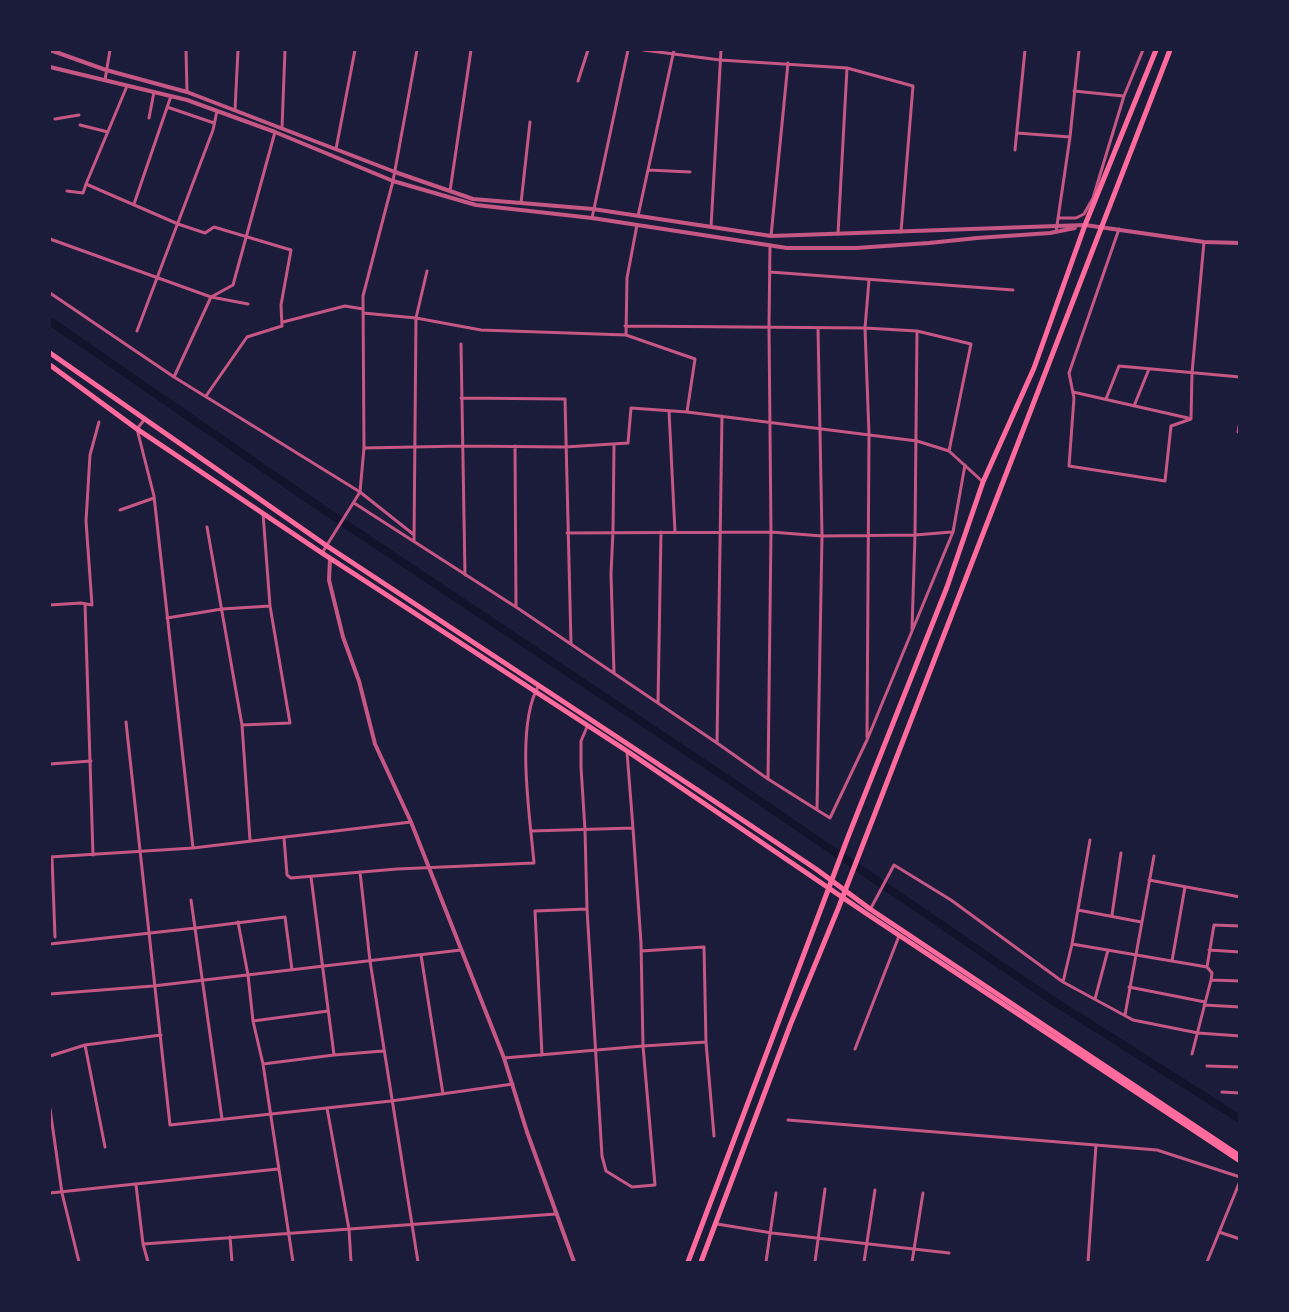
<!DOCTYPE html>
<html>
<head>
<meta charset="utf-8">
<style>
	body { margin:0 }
	#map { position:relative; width:1289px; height:1312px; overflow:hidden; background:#1b1b3a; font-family:Barlow,sans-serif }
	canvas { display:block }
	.frame { position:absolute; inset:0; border:51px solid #1b1b3a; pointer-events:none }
</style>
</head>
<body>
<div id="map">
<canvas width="1289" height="1312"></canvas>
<div class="frame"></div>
</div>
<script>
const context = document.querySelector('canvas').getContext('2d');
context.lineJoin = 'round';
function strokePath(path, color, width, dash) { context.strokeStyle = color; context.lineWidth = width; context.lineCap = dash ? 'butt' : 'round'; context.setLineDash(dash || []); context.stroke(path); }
strokePath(new Path2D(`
	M50,321L314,503L732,782L1052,1000L1240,1119`), '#12122b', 8);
strokePath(new Path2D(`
	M186,50L187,92
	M643,50L720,60L847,68L838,234
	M847,68L913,86L901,232
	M105,80L110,50
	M578,81L588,50
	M127,86L86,184L178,224L205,233L214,227L291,250L281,305L282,326L247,337L206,396
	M1074,91L1123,96
	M167,107L214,123
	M235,110L238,50
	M149,118L154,92
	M55,119L79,115
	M80,125L108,132
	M282,128L285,50
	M1017,133L1070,137
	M336,149L355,50
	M1015,150L1025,50
	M648,170L690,172
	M67,191L83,193L86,184
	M450,191L471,50
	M521,203L530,122
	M134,204L171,96
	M638,216L674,50
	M592,218L628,50
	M1059,218H1076L1084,214L1093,198L1124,96L1143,50
	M711,227L721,50
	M1119,229L1069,373L1074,398L1069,466L1165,481L1171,426L1191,419L1192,373L1204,242
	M1056,232L1070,137L1079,50
	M771,236L788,63
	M50,239L211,297L233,285L275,132
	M770,272L1013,290
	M50,293L174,377L360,492L413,534
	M363,313L416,318L481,330L626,335L695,359L687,412
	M283,322L345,306L363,309
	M625,326L865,328L917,331L971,344L949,451
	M137,331L213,130L217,111
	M626,335L627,278L637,225
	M461,344L465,575
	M174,377L211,297L248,304
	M1073,392L1188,418
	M461,398L565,399L571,644
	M1106,399L1119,366L1240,377
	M1134,406L1149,369
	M669,411L675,532
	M144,420L137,429L154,496L193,848
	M1238,432L1240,421
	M614,445L613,531L611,574L614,673
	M515,446L516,606
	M364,448L462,446L565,447L628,443L631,408L687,412L917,441L949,451L983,482
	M354,503L519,609L717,743L768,779L830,818L867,740L953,532L965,465
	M120,510L154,498
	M207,527L242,725L250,840
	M567,533L771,532L822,536L915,535L952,532
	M414,541L416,318L427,271
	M322,553L360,492L364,448L363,296L393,181L417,50
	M85,604L93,855
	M50,605L81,603L92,605L86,521L90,455L99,422
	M167,618L222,609L270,606L263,513
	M912,629L915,535L917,331
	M658,703L661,532
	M126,722L170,1125L391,1101L513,1084
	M242,725L290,723L270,606
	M587,727L581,741V767L585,830L587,909L602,1156L606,1171L632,1187L655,1185L643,1046L706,1042L704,947L641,951
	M867,737L869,434L865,328L869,280
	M717,743L722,416
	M50,764L91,761
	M768,779L771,532L769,327L770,245
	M817,809L822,536L818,328
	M531,831L633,828L627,752
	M284,838L287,875L291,878L397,869L534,863C530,816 515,725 539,685
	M50,857L193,848L411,822
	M52,857L55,937
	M360,872L370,961L418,1262
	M311,877L334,1055L383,1051
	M1149,880L1240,897
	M191,900L222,1119
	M871,908L894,865L951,900L1063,982L1133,1020L1198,1033L1240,1036
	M1078,910L1141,922
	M1112,915L1121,853
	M238,922L248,975L253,1021L263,1064L293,1262
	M50,944L196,928L285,917L292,970
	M1072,944L1207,967L1214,925L1240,926
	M1209,950L1240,952
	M421,955L443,1094
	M1172,961L1185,887
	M1211,980L1240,981
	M1063,982L1072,944L1090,840
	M1129,987L1205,1002
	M50,994L153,986L461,950
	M1095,999L1108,950
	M1204,1005L1240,1007
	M1125,1015L1154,856
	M253,1021L328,1011
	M706,1042L714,1136
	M85,1045L105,1147
	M855,1049L899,936
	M1192,1054L1211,980L1212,973L1207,967
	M542,1055L535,911L587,909
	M50,1056L85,1045L161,1035
	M504,1058L643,1046L641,943L633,828
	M263,1064L334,1055
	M1207,1066L1240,1067
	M1222,1092L1240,1093
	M327,1108L349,1229L351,1262
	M50,1109L62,1193L79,1262
	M788,1120L1157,1150L1240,1177
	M136,1185L143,1244L556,1214
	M50,1193L278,1169
	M717,1224L772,1233L949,1253
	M1219,1232L1240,1239
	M230,1237L232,1262
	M143,1244L148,1262
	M766,1262L776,1193
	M815,1262L825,1189
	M864,1262L875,1190
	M912,1262L923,1193
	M1088,1262L1096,1145
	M1207,1262L1240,1181`), '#c65784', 3);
strokePath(new Path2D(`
	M50,50L106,70L187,92L395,172L473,199L593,209L771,236L1085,225L1204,242L1240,243
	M50,67L187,100L275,132L393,181L476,205L592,218L787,248H856L929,243L977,238L1050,233L1075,228
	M330,559L329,580L343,637L359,681L375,744L411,822L504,1058L527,1132L574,1262`), '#c65784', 4);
strokePath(new Path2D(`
	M50,353L327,546L702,793L816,869L870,909L1240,1156
	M50,365L137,429L322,553L627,751L867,914L1240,1161`), '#ff6b9d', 5);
strokePath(new Path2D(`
	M688,1262L848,837L947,587L983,482L1034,368L1085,225L1156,50
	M701,1262L791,1023L838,909L1170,50`), '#ff6b9d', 5);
</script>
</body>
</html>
